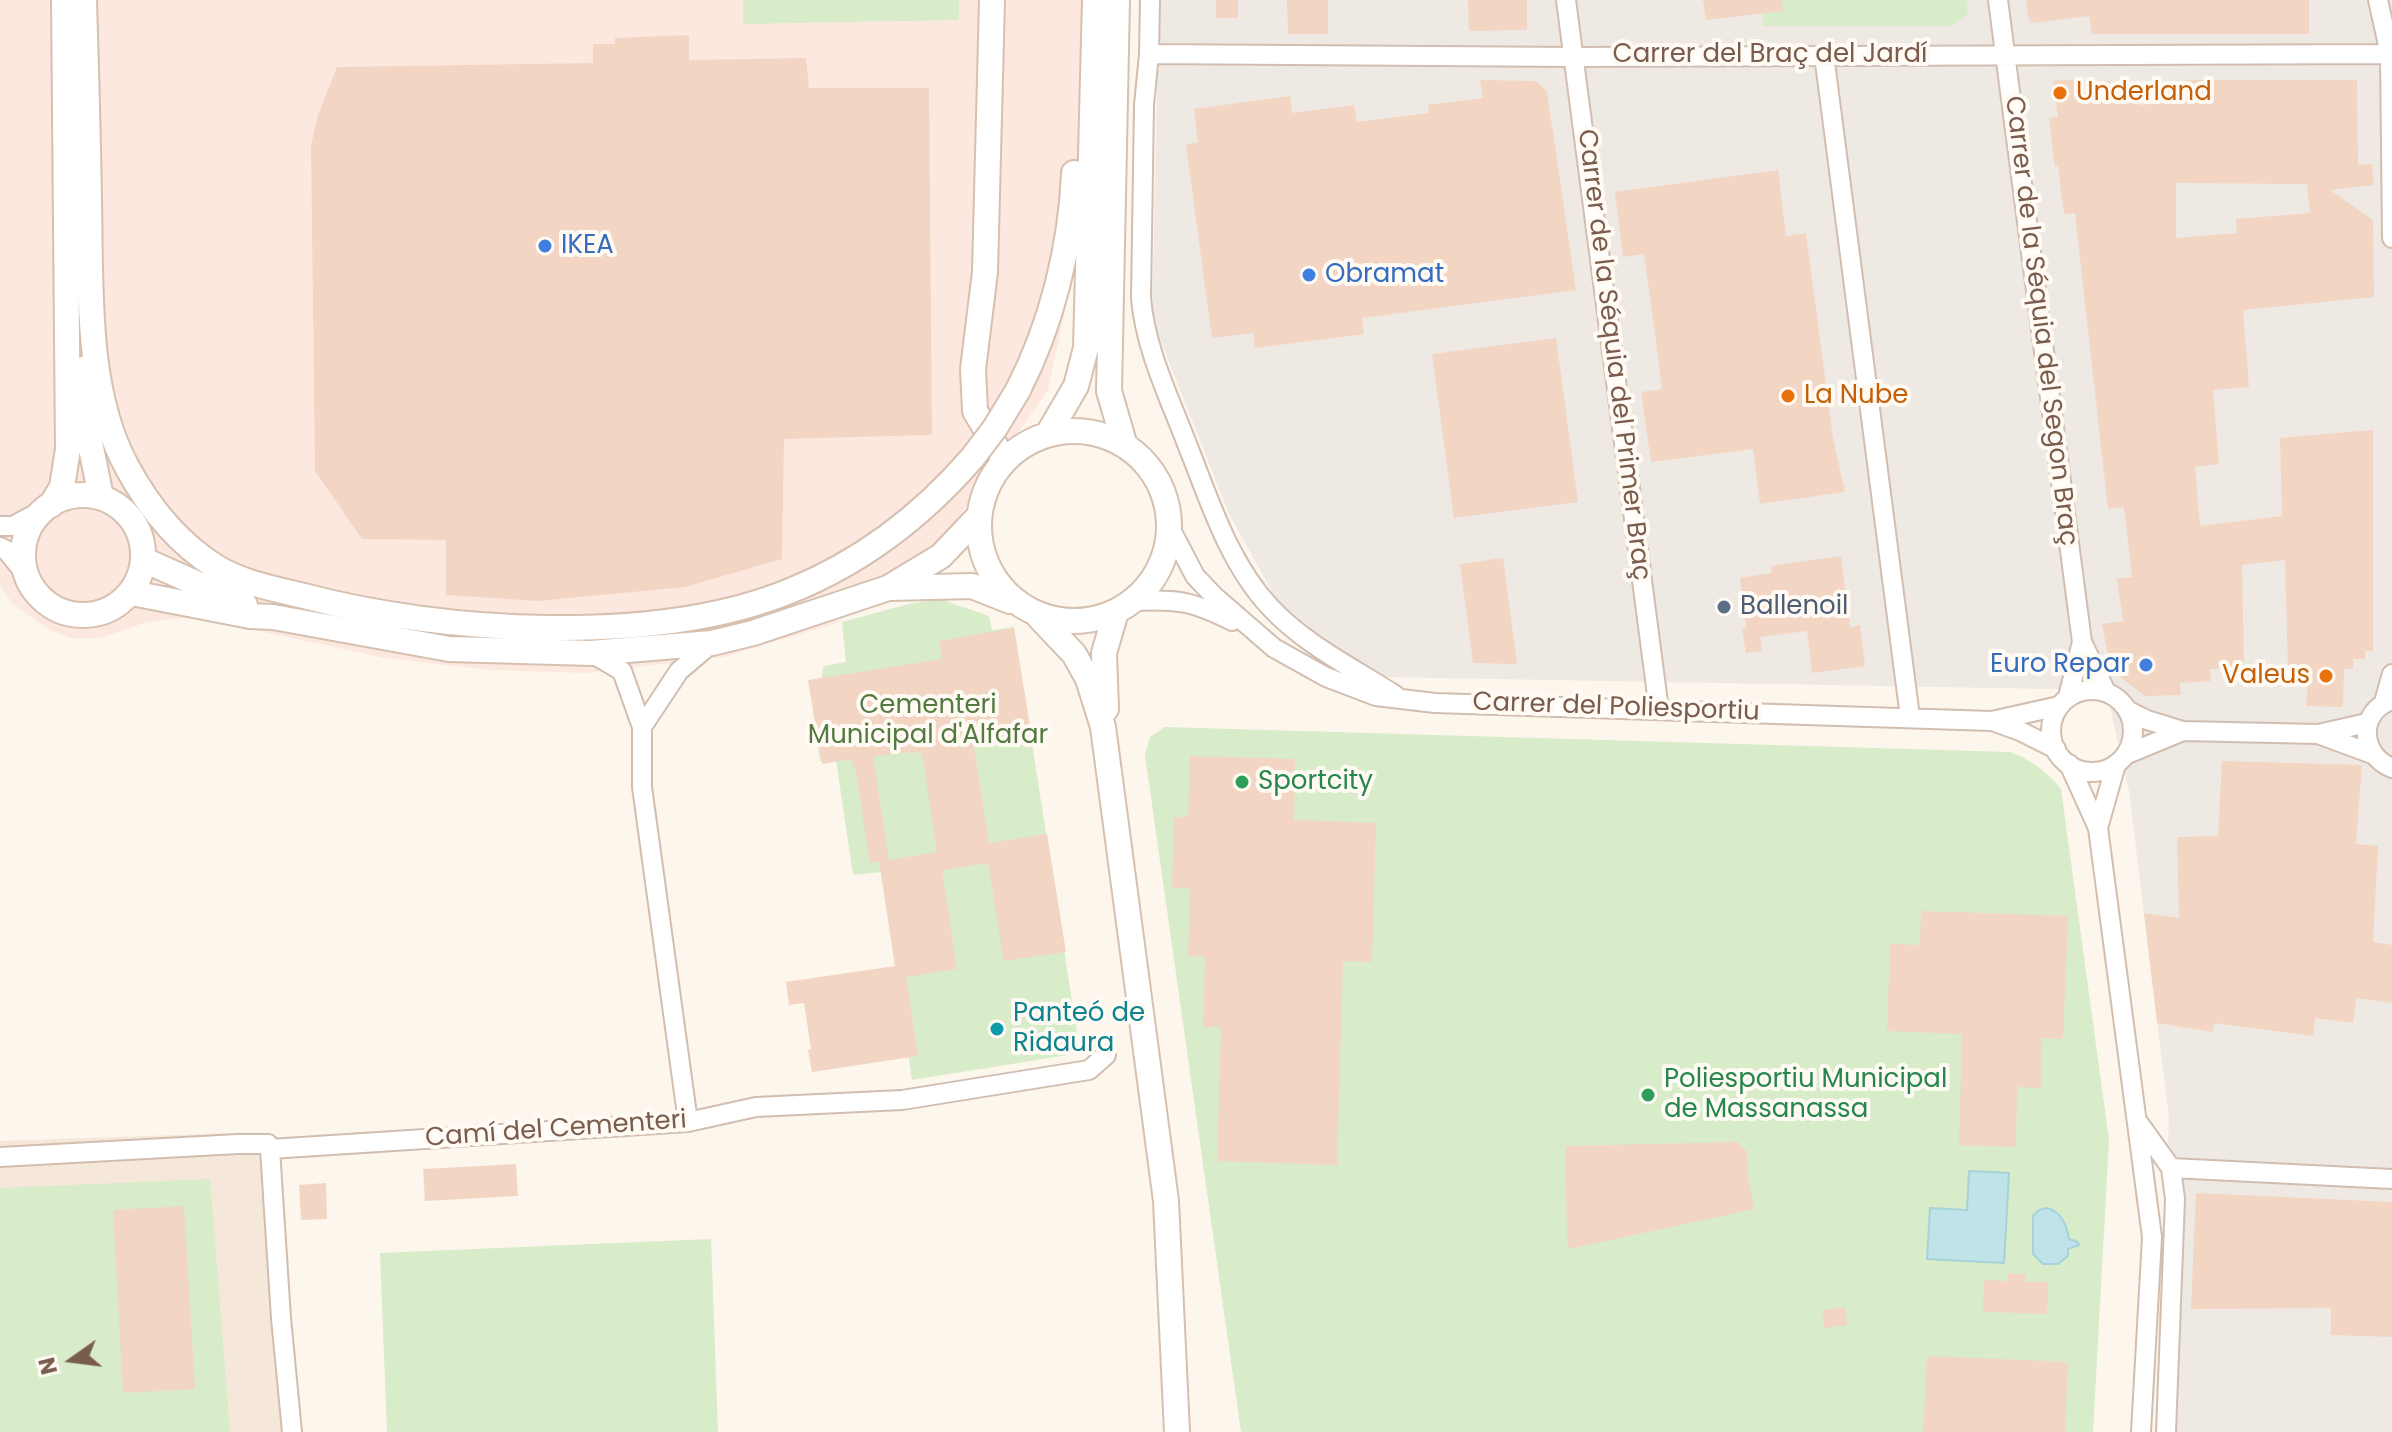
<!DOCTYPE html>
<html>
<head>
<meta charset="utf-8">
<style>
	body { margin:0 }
	#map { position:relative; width:2392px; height:1432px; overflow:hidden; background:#fdf6ec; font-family:Poppins,sans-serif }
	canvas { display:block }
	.north { position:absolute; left:32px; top:1320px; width:80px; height:80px; -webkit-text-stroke:6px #fffaf3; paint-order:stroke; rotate:256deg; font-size:22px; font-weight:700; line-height:32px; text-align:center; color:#7a5c4d }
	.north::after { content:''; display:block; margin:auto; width:28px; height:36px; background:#7a5c4d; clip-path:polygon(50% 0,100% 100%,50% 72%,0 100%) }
</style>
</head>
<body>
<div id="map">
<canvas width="2392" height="1432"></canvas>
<div class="north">N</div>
</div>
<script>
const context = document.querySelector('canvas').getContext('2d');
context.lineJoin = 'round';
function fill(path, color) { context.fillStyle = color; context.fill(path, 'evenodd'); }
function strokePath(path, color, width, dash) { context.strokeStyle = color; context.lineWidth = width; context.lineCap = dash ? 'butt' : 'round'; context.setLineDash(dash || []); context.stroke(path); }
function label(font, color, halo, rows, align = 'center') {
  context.font = font + ' Poppins,sans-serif'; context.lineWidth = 8; context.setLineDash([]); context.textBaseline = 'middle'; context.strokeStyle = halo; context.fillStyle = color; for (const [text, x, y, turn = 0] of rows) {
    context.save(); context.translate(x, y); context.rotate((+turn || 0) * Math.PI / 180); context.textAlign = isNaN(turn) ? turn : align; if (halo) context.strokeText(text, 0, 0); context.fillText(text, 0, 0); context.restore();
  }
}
fill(new Path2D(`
	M262,1132L268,1144L287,1432H0V1141Z`), '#f5e8da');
fill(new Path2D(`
	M0,0H1082L1079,246L1048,390L948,532L837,623L724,657L585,673L491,670L385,658L193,617L147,622L100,638H71L49,630L12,603L0,585Z`), '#fde8e0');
fill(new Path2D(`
	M1159,0H2392V1432H2157L2169,1118L2129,791L2106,690L1384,677L1285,615L1229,514L1152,319Z`), '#efe9e4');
fill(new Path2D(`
	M743,0H959V20L743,24Z
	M1760,0H1966L1968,14L1952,26H1764Z
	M940,599L989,616L992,630L1014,627L1080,1053L912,1080L881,872L853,875L836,760L820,761L809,681L822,678L823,666L846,662L842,622L909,604Z
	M1165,727L2010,752C2032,760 2046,771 2061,789L2109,1140L2093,1432H1241L1145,755L1150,737Z
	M210,1179L230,1432H0V1188Z
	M711,1239L718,1432H387L380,1253Z`), '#d8ecc9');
const water = new Path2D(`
	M1969,1171L2009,1173L2004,1263L1927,1259L1930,1208L1967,1210Z
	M2047,1208C2061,1211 2067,1226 2069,1239L2078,1242L2079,1245L2068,1249V1256L2058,1264H2043L2033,1254V1216L2039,1210Z`);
fill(water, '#bfe3e8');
strokePath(water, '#a5d3da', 2);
fill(new Path2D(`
	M1216,0H1238V18H1216Z
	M1287,0H1328V34H1288Z
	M1468,0H1527V30L1469,31Z
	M1703,0H1782L1783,11L1706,20Z
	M2026,0H2309V34H2092L2089,16L2032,23L2028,16Z
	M689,35V60L806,58L809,88H929L932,435L784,439L782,559L685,587L538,601L446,595V540L362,539L315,471L311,145L318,115L337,67L593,63V44H615V38Z
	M1480,80L1536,81L1547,92L1576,290L1362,318L1364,334L1342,337L1255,348L1253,333L1212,338L1186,144L1198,143L1194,109L1290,96L1292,113L1354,105L1357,122L1429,113L1428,105L1483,98Z
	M2062,80L2110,81L2113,104L2140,102V105L2186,101L2185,80H2357L2358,165L2372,164L2374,185L2330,190L2373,220L2374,297L2243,310L2249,387L2213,390L2219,464L2195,467L2200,526L2282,516L2280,438L2373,430V651H2365V659H2353V669H2344L2343,707L2306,706L2309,670H2288L2285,560L2242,565L2244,668L2210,669L2211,681L2180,683L2181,695L2145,696L2118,675L2108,656L2102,624L2123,621L2117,579L2132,577L2124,507L2108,509L2075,213L2064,214L2058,166L2055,167L2049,118L2058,117L2053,81ZM2176,183L2307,184L2310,213L2236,219L2237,233L2176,238Z
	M1778,170L1786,236L1806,233L1833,438L1845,492L1760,504L1753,449L1651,462L1641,392L1662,389L1653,318L1644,254L1623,257L1615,192Z
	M1556,338L1578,502L1454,518L1432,354Z
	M1841,556L1850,627L1860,625L1865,666L1812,673L1807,631L1760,637L1762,651L1746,653L1742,629L1746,628L1740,578L1772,573L1771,566Z
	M1503,558L1517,664L1473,663L1460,564Z
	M1014,628L1031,732L973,741L989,843L1047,834L1066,952L1004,961L988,863L942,870L957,969L906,977L918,1056L812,1072L808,1050L811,1049L804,1003L789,1005L786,982L895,966L879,861L870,863L856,772L851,759L822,764L808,680L942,659L939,641ZM907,752L922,753L937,852L889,860L873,757Z
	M1190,756L1295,759L1294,820L1376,823L1372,962L1343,961L1337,1165L1217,1161L1221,1027H1203L1205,957L1188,956L1190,888H1172L1174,817H1188Z
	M2222,761L2362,765L2356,844L2378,846L2373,942L2392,945V1003L2356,998L2353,1023L2315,1018L2313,1036L2214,1023L2213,1032L2157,1023L2144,913L2179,918L2177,837L2218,836Z
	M1921,911L2068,916L2063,1039L2042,1038L2041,1088L2017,1087L2016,1147L1959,1145L1962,1034L1887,1031L1890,944L1920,945Z
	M1738,1142L1747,1152L1748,1177L1754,1209L1569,1249L1567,1237L1565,1146Z
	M516,1164L518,1196L425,1201L423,1169Z
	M326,1183L327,1219L301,1220L299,1185Z
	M2196,1193L2392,1202V1337L2331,1335V1308L2191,1309Z
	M184,1206L195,1389L123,1393L113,1210Z
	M2008,1273L2026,1274V1282H2048L2047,1314L1983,1312L1984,1280L2007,1281Z
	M1845,1307L1847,1325L1824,1328L1822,1310Z
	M1927,1356L2068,1362L2065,1432H1923Z`), '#f3d5c3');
const street = new Path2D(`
	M1150,0L1149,54L1144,105L1141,298C1145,348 1169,397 1187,444C1209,499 1228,562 1270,607C1304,644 1353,668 1395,695
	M1566,0L1659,710
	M1998,0L2082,642L2106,692
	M2378,0L2390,54L2392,238
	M1149,54L1574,57L2392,54
	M1824,55L1910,717
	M0,526H13L39,512
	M1169,526L1195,576L1214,596L1274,648L1326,677L1376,696L1435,703L1992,721L2020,731L2056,749
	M0,547L6,550L24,572
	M1133,601C1178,599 1192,601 1232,621
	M591,653L622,671L642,727V787L688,1122
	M2051 731a41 41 0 1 1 82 0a41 41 0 1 1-82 0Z
	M2068,697L2082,642
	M2392,700C2357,712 2360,755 2392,768
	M2384,702L2392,674
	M2127,710L2147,720L2183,731L2318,734L2367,723
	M1992,721L2059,706
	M642,727L679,671L712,643
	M2318,734L2372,754
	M2125,755L2183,731
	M2069,764L2098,828L2152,1237L2141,1432
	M2098,828L2116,764
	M2138,1122L2171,1168L2175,1199L2166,1432
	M270,1149L281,1318L292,1432
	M0,1157L238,1144H268L270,1149L688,1122L756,1107L902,1100L1089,1070L1106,1055
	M2171,1168L2392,1179`);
const secondary = new Path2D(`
	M84,0C86,67 88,133 89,200C91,284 85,391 127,467C148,506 178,543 216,567C242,583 275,589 304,596C444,633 655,646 790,591C862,562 923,515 973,457
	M992,0L985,272L973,369L975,411L998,450
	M1117,0L1109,391L1125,446
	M86,368V423L101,497
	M1018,390C1052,324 1071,246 1074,173
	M979 526a95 95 0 1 1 190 0a95 95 0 1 1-190 0Z
	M1048,434L1076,386L1086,348L1095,0
	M23 555a60 60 0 1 1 120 0a60 60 0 1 1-120 0Z
	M51,505L62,487L68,449L64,0
	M144,560L245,605
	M890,588L972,586L1010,601
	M132,593L250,616L273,617L449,649L591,653L712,643L753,633L888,588L941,556L978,517
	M1039,617L1074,654L1088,679L1103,727L1166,1201L1177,1432
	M1106,709L1104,653L1116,612`);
strokePath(street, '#d1beb0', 22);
strokePath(secondary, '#d6c0b0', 28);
strokePath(street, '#fff', 18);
strokePath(secondary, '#fff', 24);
const secondaryBridge = new Path2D(`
	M973,457L995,428L1018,390`);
strokePath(secondaryBridge, '#d6c0b0', 28, []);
strokePath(secondaryBridge, '#fff', 24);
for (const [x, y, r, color] of [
	[2060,93,8,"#e8710a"],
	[545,246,8,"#3f7fe0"],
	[1309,275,8,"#3f7fe0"],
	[1788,396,8,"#e8710a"],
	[1724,607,8,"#5c6f8a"],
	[2146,665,8,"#3f7fe0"],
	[2326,676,8,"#e8710a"],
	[1242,782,8,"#2e9e5b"],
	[997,1029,8,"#0f9aa8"],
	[1648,1095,8,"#2e9e5b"]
]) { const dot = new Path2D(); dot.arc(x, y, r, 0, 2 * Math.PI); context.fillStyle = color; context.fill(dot); strokePath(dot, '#fffaf3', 3); }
label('26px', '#7a5c4d', '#fffaf3', [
	["Carrer del Braç del Jardí",1770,55],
	["Carrer de la Séquia del Segon Braç",2040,321,83],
	["Carrer de la Séquia del Primer Braç",1613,355,83],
	["Carrer del Poliesportiu",1616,708,2],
	["Camí del Cementeri",556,1130,-4]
]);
label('26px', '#c56008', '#fffaf3', [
	["Underland",2076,93],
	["La Nube",1804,396],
	["Valeus",2310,676,"right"]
], 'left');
label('26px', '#366cbe', '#fffaf3', [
	["IKEA",561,246],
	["Obramat",1325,275],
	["Euro Repar",2130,665,"right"]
], 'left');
label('26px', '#4e5e75', '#fffaf3', [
	["Ballenoil",1740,607]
], 'left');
label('26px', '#537a41', '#fffaf3', [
	["Cementeri",928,706],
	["Municipal d'Alfafar",928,736]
]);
label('26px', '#27864d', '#fffaf3', [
	["Sportcity",1258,782],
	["Poliesportiu Municipal",1664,1080],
	["de Massanassa",1664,1110]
], 'left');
label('26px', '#0d838f', '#fffaf3', [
	["Panteó de",1013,1014],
	["Ridaura",1013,1044]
], 'left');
</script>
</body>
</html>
